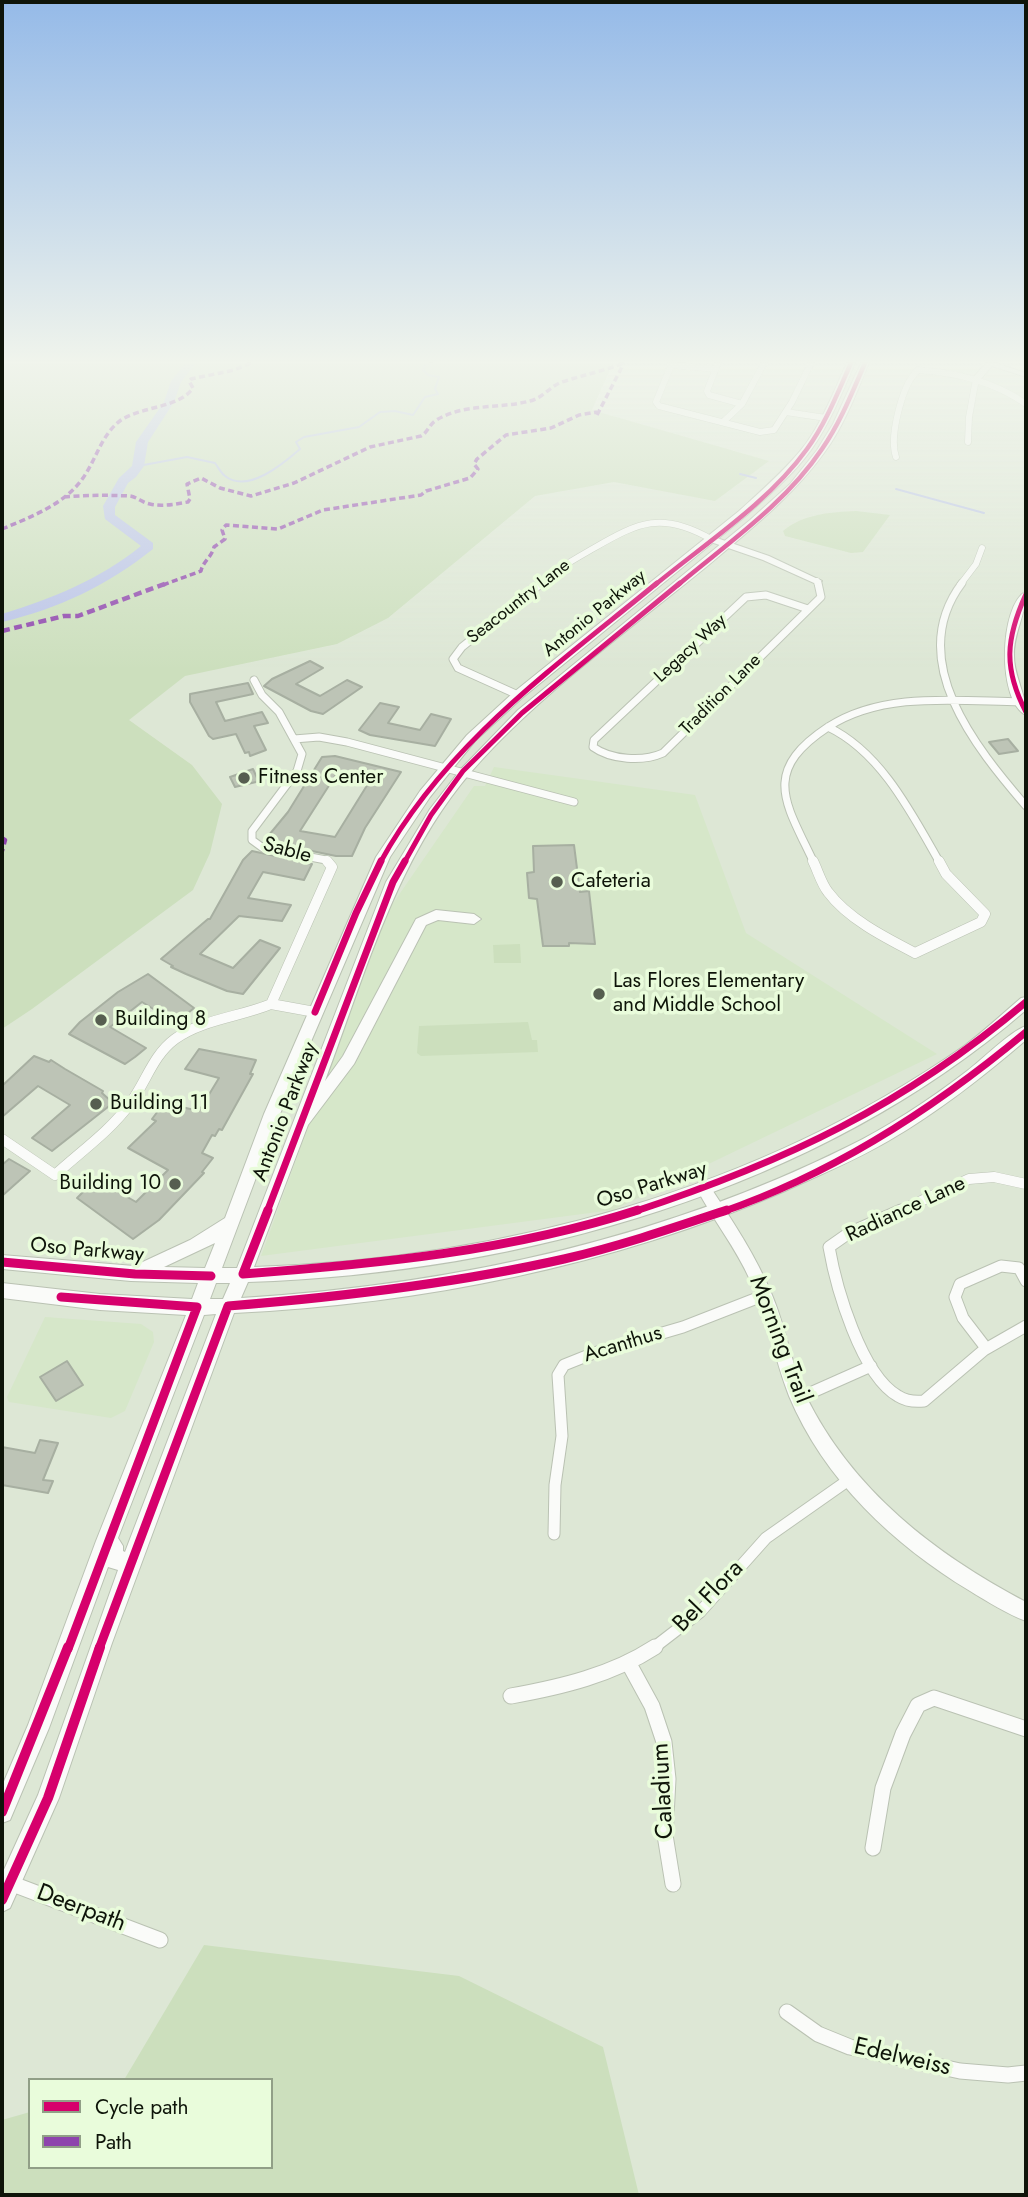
<!DOCTYPE html>
<html>
<head>
<meta charset="utf-8">
<style>
	body { margin:0 }
	#map { position:relative; width:1028px; height:2197px; overflow:hidden; background:#dde7d5; font-family:Jost,sans-serif }
	canvas { display:block }
	.frame { position:absolute; inset:0; border:4px solid #0e1409; pointer-events:none }
	.legend { position:absolute; left:28px; top:2078px; width:245px; height:91px; box-sizing:border-box; background:#e9fcdb; border:2px solid #919f87; margin:0; padding:9px 12px; list-style:none; font-size:21px; color:#0e1409 }
	.legend li { display:flex; align-items:center; gap:14px; height:35px }
	.legend b { width:35px; border:2px solid #919f87 }
</style>
</head>
<body>
<div id="map">
<canvas width="1028" height="2197"></canvas>
<div class="frame"></div>
<ul class="legend">
<li><b style="height:9px;background:#d6006c"></b>Cycle path</li>
<li><b style="height:9px;background:#8e44ad"></b>Path</li>
</ul>
</div>
<script>
const context = document.querySelector('canvas').getContext('2d');
context.lineJoin = 'round';
function fill(path, color) { context.fillStyle = color; context.fill(path, 'evenodd'); }
function strokePath(path, color, width, dash) { context.strokeStyle = color; context.lineWidth = width; context.lineCap = dash ? 'butt' : 'round'; context.setLineDash(dash || []); context.stroke(path); }
function label(font, color, halo, rows, align = 'center') {
  context.font = font + ' Jost,sans-serif'; context.lineWidth = 7; context.setLineDash([]); context.textBaseline = 'middle'; context.strokeStyle = halo; context.fillStyle = color; for (const [text, x, y, turn = 0] of rows) {
    context.save(); context.translate(x, y); context.rotate((+turn || 0) * Math.PI / 180); context.textAlign = isNaN(turn) ? turn : align; if (halo) context.strokeText(text, 0, 0); context.fillText(text, 0, 0); context.restore();
  }
}
fill(new Path2D(`
	M494,767L695,795L746,933L937,1054L613,1210L261,1256L385,915L474,786H485Z
	M45,1317L141,1324L153,1332L154,1342L125,1411L111,1418L9,1402L7,1397Z`), '#d6e7c9');
fill(new Path2D(`
	M2,363H613L592,410L769,461L715,501L614,482L535,496L388,618L337,644L185,676L129,720L192,765L222,804L210,853L193,890L32,1009L2,1029Z
	M856,511L890,515L863,552L851,553L785,536L783,531C803,514 831,512 856,511Z
	M520,944L521,963H494L493,945Z
	M528,1022L532,1040H537L538,1052L421,1056L417,1053L419,1026Z
	M204,1945L459,1976L603,2047L639,2195H2V2120L30,2112V2167H271V2080H124Z`), '#ccdfbd');
strokePath(new Path2D(`
	M138,466L187,457L215,463C218,467 221,473 225,476C248,494 284,463 300,449L296,442L304,437L359,427L380,412L395,411L413,415L425,397L438,394L435,389L439,377L428,375L423,370L425,365L432,363
	M740,474L756,478
	M896,489L984,513`), '#bac3e9', 2);
fill(new Path2D(`
	M186,363H196L181,382L174,402L148,442L144,466L136,477L128,483L115,507V515L153,543V549C108,585 58,609 2,622V614C53,598 99,580 141,546L105,519L103,506L119,478L132,466L136,442L164,402L171,381Z`), '#bac3e9');
const building = new Path2D(`
	M310,661L323,668L296,684L320,696L347,680L362,687L323,714L311,711L264,686L272,679Z
	M248,683L253,694L216,702L225,721L262,712L268,723L254,726L266,750L250,756L249,752L245,753L236,734L213,739L209,736L190,702V694Z
	M380,703L399,707L388,723L420,730L431,714L451,719L435,746L370,735L359,730Z
	M1008,739L1018,751L999,754L989,742Z
	M335,756L401,772L365,828L352,856H336L264,841L288,812L322,757ZM337,773L371,779L335,837L300,831Z
	M253,769L258,780L256,782L235,787L230,777Z
	M574,845L580,892L589,891L595,944L569,943V946H543L537,899L529,898L527,873L534,872L533,846Z
	M252,851L312,864L304,880L263,872L248,898L291,905L282,921L239,916L200,954L233,968L260,940L280,948L243,994L227,991L186,974L171,967L173,966L161,959L208,919H210L243,860Z
	M148,974L194,1008L176,1023L142,1002L110,1027L146,1048L135,1057L125,1064L69,1034L80,1022L118,992Z
	M199,1049L256,1060L250,1074H253L222,1130L219,1129L215,1136L212,1135L202,1153L213,1158L202,1172L204,1173L159,1220L133,1239L77,1198L96,1179L136,1202L168,1170L128,1148L156,1121L152,1119L164,1103L199,1111L219,1078L185,1069Z
	M34,1056L49,1062L51,1060L65,1069L103,1091L102,1093L113,1103L52,1151L32,1138L70,1105L38,1086L2,1117V1086Z
	M9,1159L30,1171L2,1196V1165Z
	M67,1361L83,1385L56,1401L40,1377Z
	M40,1440L58,1443L43,1480L53,1481L48,1493L2,1485V1447L35,1453Z`);
fill(building, '#bdc4b6');
strokePath(building, '#a7afa1', 2);
const streetFar4 = new Path2D(`
	M672,363L656,402L659,406L760,432L774,430L792,402L811,363
	M718,363L707,391L709,395L742,404
	M670,365L716,369
	M786,412L826,418
	M723,422L742,404L764,363
	M968,442L969,417L976,379
	M896,457C889,437 902,384 918,370C957,373 993,381 1026,404
	M817,581L818,585
	M540,585C556,569 575,559 594,548C639,522 662,511 711,539
	M960,585L976,564L982,548`);
const streetFar3 = new Path2D(`
	M962,583C904,660 976,748 1026,806
	M808,609L766,595L746,597L594,740L593,747C611,760 643,762 663,753L821,597L818,583
	M254,680L262,695L279,712L302,754L297,771L252,831V840L263,848L326,860L328,863
	M518,695L458,668L453,659L462,647L542,583
	M828,727C881,752 912,814 940,863
	M828,727C883,691 958,701 1020,702
	M294,739L319,737L347,742L574,802
	M814,863C786,803 760,772 828,727`);
const streetFar2 = new Path2D(`
	M813,861C818,871 821,883 828,892C848,919 886,938 915,953L981,922L985,914L946,874L939,861
	M271,1004L315,1012
	M2,1139L55,1175C80,1152 109,1132 129,1105C146,1083 152,1056 175,1039C203,1019 240,1017 271,1004L332,867L327,861
	M897,1212L969,1179L994,1177L1026,1184`);
const streetFar1 = new Path2D(`
	M901,1210L849,1233L829,1247C836,1287 861,1375 898,1396C906,1401 915,1402 924,1401L984,1350L1026,1326
	M986,1348L963,1318L955,1297L960,1284L1001,1266L1019,1268L1026,1281
	M799,1398L871,1366
	M554,1534L555,1485L562,1436L558,1375L564,1365L594,1353L683,1327L765,1295
	M652,1649L700,1612L766,1538L850,1479`);
const street = new Path2D(`
	M628,1662L652,1706L664,1742L668,1779L665,1835L673,1884
	M511,1696C561,1687 612,1675 655,1647
	M873,1848L883,1788L903,1734L918,1705L934,1698L1026,1729
	M2,1880L160,1940
	M787,2012L818,2034L850,2047L960,2071L1008,2075L1026,2073`);
const secondary = new Path2D(`
	M986,363H995L1026,373V377L992,366L979,381H973L972,379Z
	M711,536L769,556L822,581L814,583L763,560L708,541L706,539Z
	M1026,591C1027,613 1013,633 1014,656C1014,677 1027,695 1026,715C997,701 999,606 1026,591Z
	M704,1183L709,1185C732,1220 756,1256 772,1295C786,1328 791,1364 806,1396C852,1490 935,1554 1026,1602V1621C1007,1614 988,1602 970,1591C894,1545 824,1480 789,1396C774,1358 768,1317 750,1280C736,1248 713,1220 697,1189L699,1185Z`);
const primary = new Path2D(`
	M847,363H855C842,393 830,423 811,450C794,474 769,495 747,515L522,698L475,741L430,797L390,857L280,1114L222,1268H237L386,882L430,809L461,769L518,710L750,520L790,484L817,450L833,424L861,363H869C856,394 844,426 824,453C793,496 751,529 711,563C632,628 538,695 471,772C396,859 365,975 325,1081L343,1056L416,919L436,910L474,914L481,919L474,924L438,920L426,925L354,1064L308,1125L254,1267C503,1259 758,1190 964,1046C984,1031 1002,1014 1021,998L1026,997V1010C817,1191 520,1273 248,1282L241,1298C451,1285 657,1241 847,1147C890,1126 929,1100 967,1071C983,1059 1009,1032 1026,1026V1040C983,1077 938,1112 890,1140C856,1160 820,1175 785,1191C612,1266 422,1304 234,1313L112,1643L59,1798L10,1908L2,1912V1874L38,1795L118,1570L108,1567L49,1728L10,1820L2,1823V1786L28,1725L96,1541L186,1315L100,1310L2,1298V1283L100,1294L192,1299L198,1283L131,1281L2,1269V1255L134,1266L190,1240L225,1218L264,1114L376,857L420,791L467,735L514,692L739,511C761,491 783,472 801,450C822,424 833,392 847,363ZM215,1243L205,1268L164,1267ZM216,1283H230L223,1299H210ZM216,1314L125,1552L123,1551V1546L118,1538L204,1315Z`);
strokePath(streetFar4, '#bac2b3', 7);
strokePath(streetFar3, '#bac2b3', 9);
strokePath(streetFar2, '#bac2b3', 11);
strokePath(streetFar1, '#bac2b3', 13);
strokePath(street, '#bac2b3', 17);
strokePath(secondary, '#bac2b3', 2);
strokePath(primary, '#bac2b3', 2);
strokePath(streetFar4, '#fafbf9', 6);
strokePath(streetFar3, '#fafbf9', 7);
strokePath(streetFar2, '#fafbf9', 10);
strokePath(streetFar1, '#fafbf9', 11);
strokePath(street, '#fafbf9', 15);
fill(secondary, '#fafbf9');
fill(primary, '#fafbf9');
strokePath(new Path2D(`
	M597,415L624,363
	M64,497C86,495 108,495 130,496C137,497 143,503 150,504C163,507 175,504 188,502L190,499L187,484L201,478L220,488L251,496L294,483L370,447L421,436C428,432 429,425 435,421C462,403 500,409 530,401C543,398 550,386 562,382C583,375 603,371 624,363
	M2,529C31,517 65,504 83,478C97,458 101,435 121,420C143,406 179,408 193,388L189,381L191,379L234,370L251,363
	M163,585L201,571C203,561 212,557 214,547L225,539L222,530L226,525L278,529L323,510L421,495L426,491L470,478L478,469L474,464L477,459L506,435L551,428L579,415L597,412`), '#8e44ad', 3.5, [6, 3.5]);
strokePath(new Path2D(`
	M2,631L64,616H78L167,583
	M2,838L5,840L2,851`), '#8e44ad', 4.5, [8, 4.5]);
strokePath(new Path2D(`
	M655,585C706,543 768,503 807,449C826,423 838,392 851,363
	M678,585C728,543 785,504 822,449C840,423 852,393 865,363`), '#d6006c', 4.5);
strokePath(new Path2D(`
	M1026,594C1006,638 1003,668 1026,712
	M380,863C445,744 555,667 657,583
	M404,863L431,815L463,771L522,713L680,583`), '#d6006c', 5);
strokePath(new Path2D(`
	M315,1012L356,913L381,861
	M267,1212L393,882L405,861
	M633,1212C785,1162 903,1106 1026,1002
	M722,1212C835,1173 935,1108 1026,1032`), '#d6006c', 7);
strokePath(new Path2D(`
	M268,1210L243,1274C376,1264 511,1251 638,1210
	M2,1262L135,1274L211,1276
	M61,1297L197,1307L68,1649
	M99,1649L228,1306C341,1297 453,1284 564,1259C620,1246 673,1228 727,1210`), '#d6006c', 9);
strokePath(new Path2D(`
	M2,1812L68,1647
	M2,1900L48,1798L100,1647`), '#d6006c', 10);
const sky = context.createLinearGradient(0, 0, 0, 670);
sky.addColorStop(0, '#95bae8');
sky.addColorStop(0.54, '#f0f4ec');
sky.addColorStop(1, '#f0f4ec00');
context.fillStyle = sky;
context.fillRect(0, 0, 1028, 670);
for (const [x, y, r, color] of [
	[244,778,7,"#565e50"],
	[557,882,7,"#565e50"],
	[599,994,7,"#565e50"],
	[101,1020,7,"#565e50"],
	[96,1104,7,"#565e50"],
	[175,1184,7,"#565e50"]
]) { const dot = new Path2D(); dot.arc(x, y, r, 0, 2 * Math.PI); context.fillStyle = color; context.fill(dot); strokePath(dot, '#e9fcdb', 2.5); }
label('18px', '#0e1409', '#e9fcdb', [
	["Seacountry Lane",519,602,-38],
	["Antonio Parkway",595,614,-39],
	["Legacy Way",691,649,-43],
	["Tradition Lane",721,695,-45]
]);
label('21px', '#0e1409', '#e9fcdb', [
	["Fitness Center",258,778],
	["Cafeteria",571,882],
	["Las Flores Elementary",613,982],
	["and Middle School",613,1006],
	["Building 8",115,1020],
	["Building 11",110,1104],
	["Building 10",161,1184,"right"]
], 'left');
label('21px', '#0e1409', '#e9fcdb', [
	["Sable",287,851,15],
	["Antonio Parkway",286,1112,-69],
	["Oso Parkway",652,1186,-17],
	["Radiance Lane",906,1210,-25],
	["Oso Parkway",87,1251,5],
	["Acanthus",623,1345,-17]
]);
label('24px', '#0e1409', '#e9fcdb', [
	["Morning Trail",779,1340,69],
	["Bel Flora",709,1597,-46],
	["Caladium",664,1791,-93],
	["Deerpath",81,1909,21],
	["Edelweiss",902,2058,13]
]);
</script>
</body>
</html>
